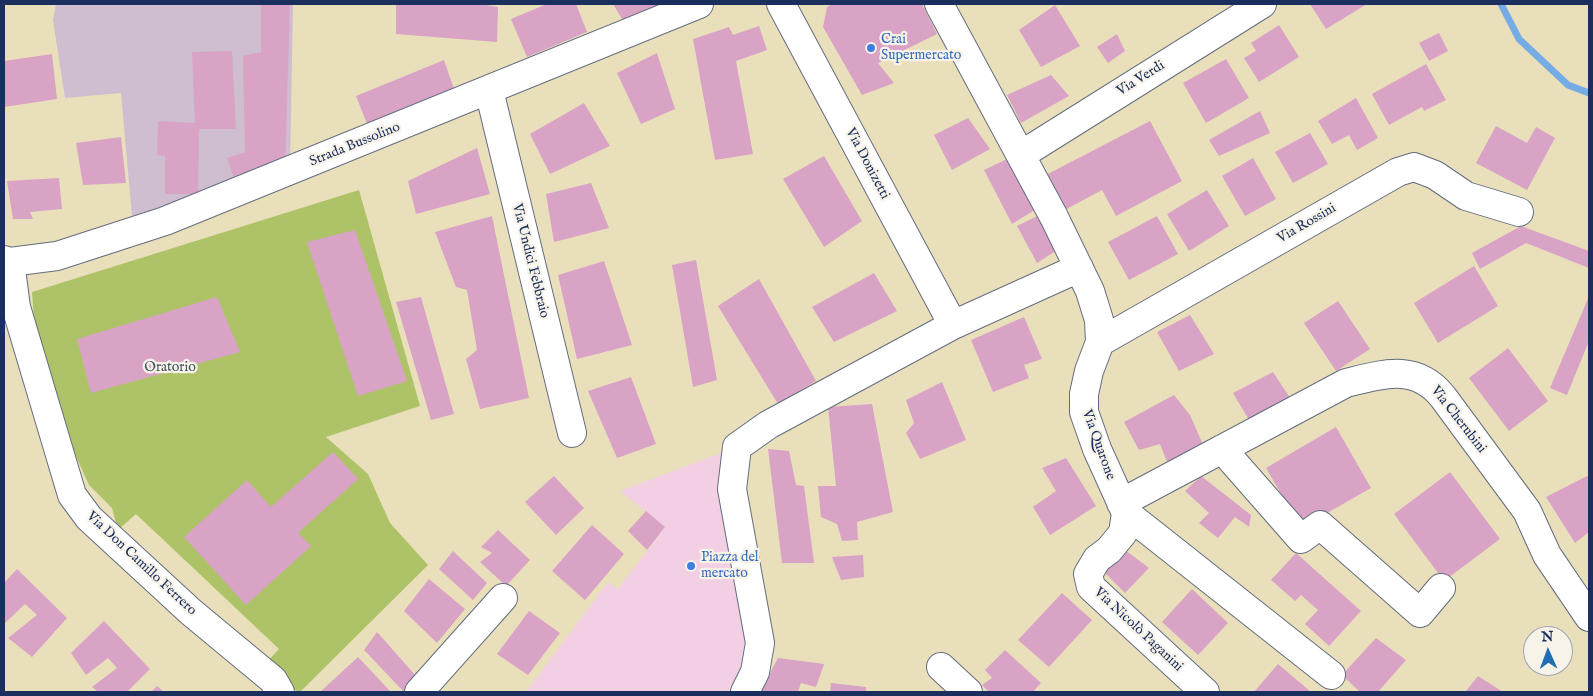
<!DOCTYPE html>
<html>
<head>
<meta charset="utf-8">
<style>
	body { margin:0 }
	#map { position:relative; width:1593px; height:696px; overflow:hidden; background:#eadfbb; font-family:"IM FELL English",serif }
	canvas { display:block }
	.frame { position:absolute; inset:0; border:5px solid #1b2f5e; pointer-events:none }
	.north { position:absolute; left:1523px; top:626px; width:50px; height:50px; box-sizing:border-box; background:#f7f3e8; border:1px solid #9fa5b1; border-radius:50%; rotate:358deg; font-size:14px; font-weight:700; line-height:20px; text-align:center; color:#1b2f5e }
	.north::after { content:''; display:block; margin:auto; width:18px; height:22px; background:#1f6fb2; clip-path:polygon(50% 0,100% 100%,50% 72%,0 100%) }
</style>
</head>
<body>
<div id="map">
<canvas width="1593" height="696"></canvas>
<div class="frame"></div>
<div class="north">N</div>
</div>
<script>
const context = document.querySelector('canvas').getContext('2d');
context.lineJoin = 'round';
function fill(path, color) { context.fillStyle = color; context.fill(path, 'evenodd'); }
function strokePath(path, color, width, dash) { context.strokeStyle = color; context.lineWidth = width; context.lineCap = dash ? 'butt' : 'round'; context.setLineDash(dash || []); context.stroke(path); }
function label(font, color, halo, rows, align = 'center') {
  context.font = font + ' "IM FELL English",serif'; context.lineWidth = 4.5; context.setLineDash([]); context.textBaseline = 'middle'; context.strokeStyle = halo; context.fillStyle = color; for (const [text, x, y, turn = 0] of rows) {
    context.save(); context.translate(x, y); context.rotate((+turn || 0) * Math.PI / 180); context.textAlign = isNaN(turn) ? turn : align; if (halo) context.strokeText(text, 0, 0); context.fillText(text, 0, 0); context.restore();
  }
}
fill(new Path2D(`
	M737,447L760,643L732,692H526L608,582L618,589L665,527L620,491Z`), '#f2cfe2');
fill(new Path2D(`
	M56,4H293L290,166L132,216L121,93L65,98L53,20Z`), '#cfbdd0');
fill(new Path2D(`
	M359,190L420,406L326,437L368,474L390,523L428,565L300,692H298L264,665L279,649L136,514L118,530L112,508L89,485L75,454L34,318L32,292Z`), '#aec367');
strokePath(new Path2D(`
	M1501,4L1519,39L1568,85L1589,93`), '#76ace5', 7);
fill(new Path2D(`
	M261,4H290L285,166L235,181L227,158L245,152L243,56L261,52Z
	M396,4H480L498,7L497,42L396,34Z
	M547,4H576L587,32L527,57L511,19Z
	M613,4H673L625,24Z
	M833,4H922L937,34L878,63L894,83L862,95L823,27L827,7Z
	M1310,4H1367L1326,29Z
	M1055,5L1080,46L1041,67L1019,30Z
	M1279,25L1299,57L1259,82L1244,58L1256,51L1251,43Z
	M759,26L767,50L736,61L753,154L715,160L693,39L729,27L733,35Z
	M1439,33L1448,51L1429,61L1419,43Z
	M1117,34L1125,51L1108,63L1097,47Z
	M232,51L236,129H199L198,194H165V156L157,155L158,121L195,123L192,52Z
	M657,53L675,109L641,124L617,73Z
	M52,54L57,99L4,107V61Z
	M1226,59L1249,98L1206,123L1183,83Z
	M444,60L454,89L369,129L356,96Z
	M1426,64L1446,100L1424,111L1422,107L1389,125L1372,94Z
	M1051,75L1069,96L1021,123L1007,95Z
	M1356,98L1378,138L1357,150L1349,135L1332,144L1318,121Z
	M584,103L610,146L550,174L530,134Z
	M1260,111L1270,133L1219,156L1209,140Z
	M968,118L990,149L952,170L934,135Z
	M1150,121L1182,181L1116,216L1102,190L1061,212L1042,177Z
	M1496,126L1527,143L1536,127L1555,138L1527,190L1476,163Z
	M1310,133L1328,164L1293,183L1275,152Z
	M121,137L126,183L83,185L76,143Z
	M477,148L490,194L416,214L408,181Z
	M824,156L862,221L824,247L783,179Z
	M1011,157L1038,208L1012,224L984,170Z
	M1253,158L1276,199L1245,216L1222,176Z
	M59,178L62,209L30,212L33,219H13L7,181Z
	M591,183L609,228L554,242L546,194Z
	M1207,190L1229,226L1189,251L1167,214Z
	M1039,215L1059,249L1037,263L1017,226Z
	M492,216L529,398L480,409L466,359L477,350L467,290L456,287L435,232Z
	M1157,216L1178,254L1129,280L1108,242Z
	M1521,226L1589,251V268L1526,243L1480,269L1472,253Z
	M355,230L407,381L358,396L307,242Z
	M696,260L717,380L693,387L672,265Z
	M604,261L632,345L577,359L558,275Z
	M1474,266L1498,306L1438,343L1414,303Z
	M874,273L897,311L834,342L812,307Z
	M759,279L816,381L778,404L718,306Z
	M1589,296V341L1567,395L1550,388Z
	M217,297L240,352L91,393L77,339Z
	M421,297L454,414L431,420L396,302Z
	M1338,301L1370,349L1336,371L1304,323Z
	M1190,315L1214,354L1179,371L1157,332Z
	M1024,317L1042,359L1024,365L1029,378L993,392L971,340Z
	M1508,348L1548,401L1509,431L1469,378Z
	M1273,372L1292,401L1249,420L1233,393Z
	M631,377L656,444L617,458L588,391Z
	M942,382L966,440L920,459L906,433L914,423L906,400Z
	M1174,395L1190,415L1204,447L1169,467L1160,444L1139,450L1124,422Z
	M872,404L893,512L857,522L858,540L842,541L837,524L821,517L818,486H836L828,407Z
	M1336,427L1371,488L1301,528L1266,468Z
	M768,449L789,451L796,485L804,486L814,563H782Z
	M333,452L358,479L298,533L311,546L246,605L184,537L247,480L271,507Z
	M1066,458L1096,506L1050,535L1033,507L1056,491L1042,468Z
	M1450,472L1500,539L1444,581L1394,514Z
	M1589,475V532L1575,543L1546,497Z
	M554,476L584,508L556,535L525,502Z
	M1201,476L1251,515L1249,527L1235,517L1218,538L1199,523L1209,513L1185,491Z
	M646,511L665,527L647,550L628,531Z
	M592,525L624,554L585,600L552,571Z
	M498,530L530,560L506,586L480,562L492,553L481,547Z
	M1125,550L1149,568L1125,593L1105,573Z
	M453,551L487,583L473,600L439,569Z
	M1296,553L1361,611L1329,646L1305,624L1318,610L1301,595L1295,601L1271,580Z
	M863,555L864,577L841,580L832,557Z
	M17,569L67,618L32,657L8,638L37,615L25,604L4,624V583Z
	M429,579L465,609L437,643L404,611Z
	M1192,589L1228,623L1198,655L1162,622Z
	M1062,593L1092,620L1049,667L1018,640Z
	M529,611L560,633L528,675L497,654Z
	M104,621L150,669L127,692H98L92,687L117,668L108,658L86,675L71,653Z
	M377,632L416,676L404,692L364,650Z
	M1376,638L1406,660L1378,692H1360L1342,675Z
	M1005,650L1041,683L1033,692H989L982,685L992,678L985,670Z
	M358,657L391,692H320Z
	M778,658L824,664L816,687L801,683L798,692H764L761,690Z
	M1278,664L1311,692H1254Z
	M1478,676L1503,692H1465Z
	M831,683L866,687V692H830Z
	M157,686L164,692H151Z`), '#d9a3c6');
const minor = new Path2D(`
	M781,4L953,325
	M939,4L1054,217L1090,291L1099,320L1100,342L1089,371L1084,394V412L1097,449L1126,513L1331,675
	M489,90L572,433
	M1021,155L1262,4
	M10,262L16,307L72,495L89,518L191,612L273,680L280,692
	M1100,342L1398,172L1414,167L1435,175L1466,196L1519,212
	M1222,449L1301,539L1320,525L1420,613L1441,588
	M1121,503L1346,383C1383,374 1416,363 1443,397L1527,511L1547,555L1589,617
	M1126,513L1123,533L1109,550L1097,559L1088,574L1091,587L1205,692
	M941,667L968,692
	M419,692L503,598
	M745,692L755,672L760,643L732,489L737,447L768,425L953,325L1079,268`);
const tertiary = new Path2D(`
	M4,260L10,262L57,256L165,221L699,4`);
strokePath(minor, '#636d7f', 30);
strokePath(tertiary, '#636d7f', 30);
strokePath(minor, '#fff', 28);
strokePath(tertiary, '#fff', 28);
for (const [x, y, r, color] of [
	[871,48,5,"#3f7fe0"],
	[691,566,5,"#3f7fe0"]
]) { const dot = new Path2D(); dot.arc(x, y, r, 0, 2 * Math.PI); context.fillStyle = color; context.fill(dot); strokePath(dot, '#f7f3e8', 2); }
label('14px', '#366cbe', '#f7f3e8', [
	["Crai",881,40],
	["Supermercato",881,56],
	["Piazza del",701,558],
	["mercato",701,574]
], 'left');
label('14px', '#1b2f5e', '#f7f3e8', [
	["Via Verdi",1141,79,-32],
	["Strada Bussolino",355,145,-22],
	["Via Donizetti",867,164,62],
	["Via Rossini",1307,224,-30],
	["Via Undici Febbraio",530,261,76],
	["Via Cherubini",1458,420,52],
	["Via Quarone",1098,445,70],
	["Via Don Camillo Ferrero",141,564,43],
	["Via Nicolò Paganini",1138,630,43]
]);
label('14px', '#405460', '#f7f3e8', [
	["Oratorio",170,368]
]);
</script>
</body>
</html>
